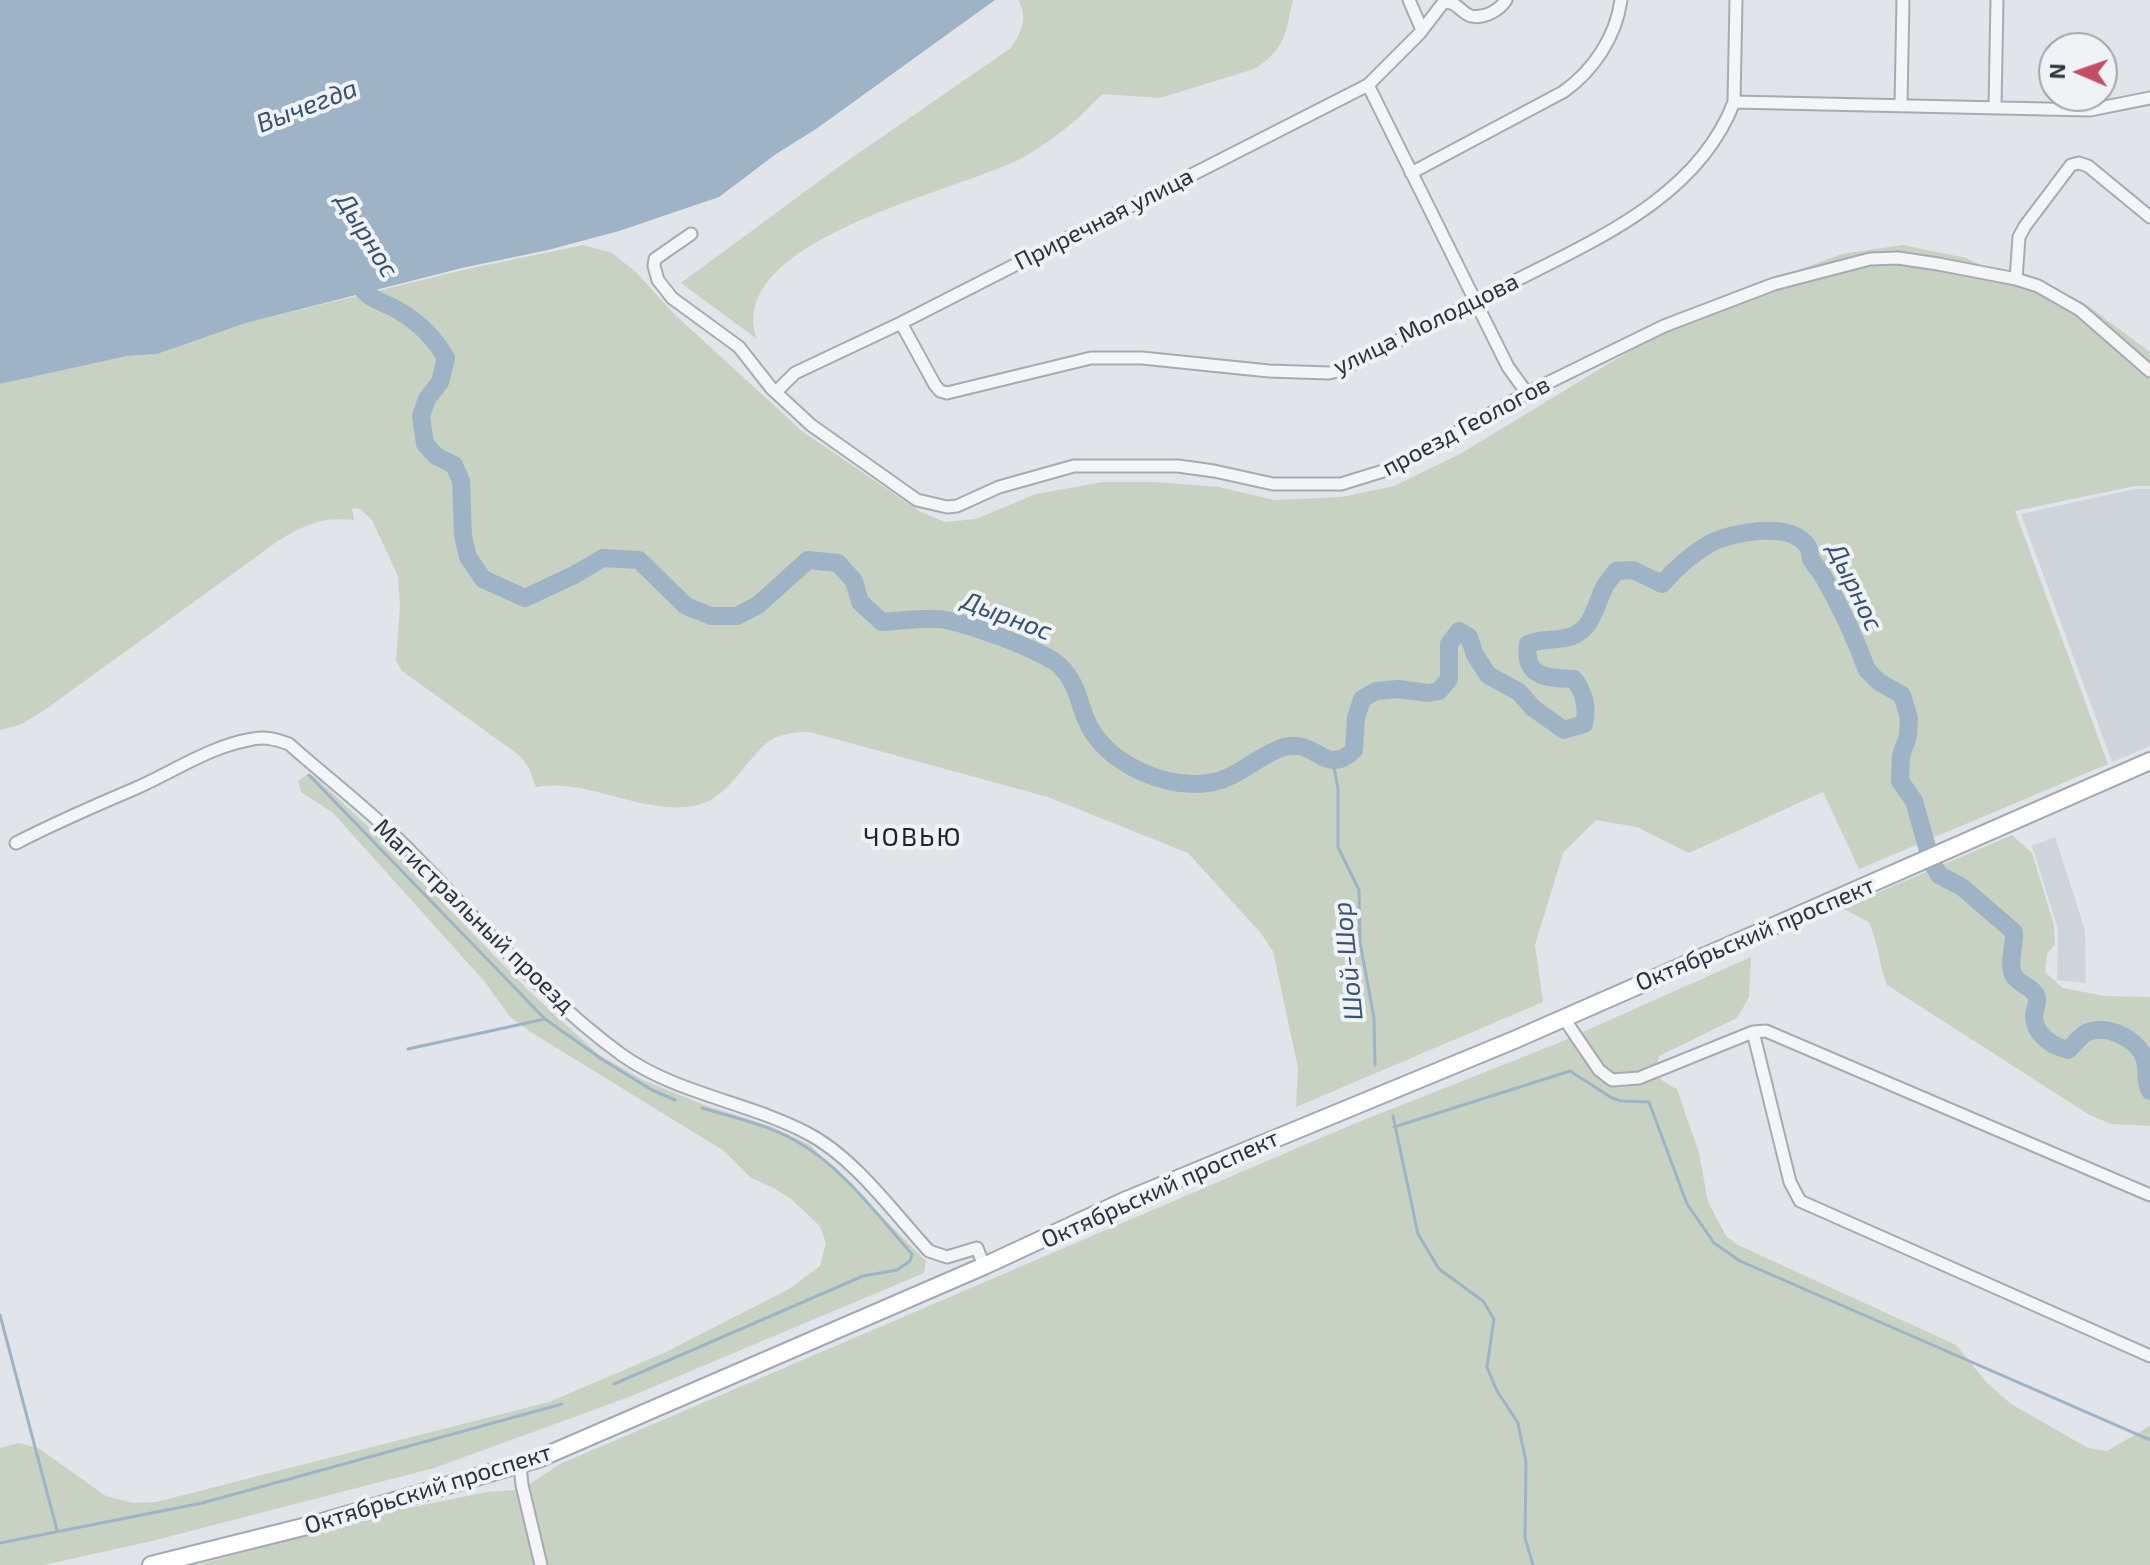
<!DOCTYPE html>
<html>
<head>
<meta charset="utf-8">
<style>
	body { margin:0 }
	#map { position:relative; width:2150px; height:1565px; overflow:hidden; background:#e1e4e8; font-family:"Exo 2",sans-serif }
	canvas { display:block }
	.north { position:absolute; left:2038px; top:32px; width:80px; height:80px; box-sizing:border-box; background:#f0f3f6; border:2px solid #a1a6ad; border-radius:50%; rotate:272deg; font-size:22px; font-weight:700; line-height:32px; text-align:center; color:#2a333f }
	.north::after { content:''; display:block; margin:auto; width:28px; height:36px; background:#c54e65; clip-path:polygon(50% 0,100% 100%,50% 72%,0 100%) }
</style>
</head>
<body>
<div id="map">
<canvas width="2150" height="1565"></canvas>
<div class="north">N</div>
</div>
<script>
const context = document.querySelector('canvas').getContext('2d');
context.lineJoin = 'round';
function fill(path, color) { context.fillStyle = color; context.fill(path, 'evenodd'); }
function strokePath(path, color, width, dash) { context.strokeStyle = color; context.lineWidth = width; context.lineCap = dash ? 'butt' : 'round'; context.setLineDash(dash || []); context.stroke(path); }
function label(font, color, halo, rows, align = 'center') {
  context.font = font + ' "Exo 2",sans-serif'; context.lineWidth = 8; context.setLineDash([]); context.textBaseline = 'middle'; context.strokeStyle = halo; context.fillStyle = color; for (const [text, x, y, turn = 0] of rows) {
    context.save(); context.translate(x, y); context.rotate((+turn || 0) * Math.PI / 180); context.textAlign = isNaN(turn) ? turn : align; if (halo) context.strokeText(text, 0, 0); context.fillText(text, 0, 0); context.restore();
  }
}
fill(new Path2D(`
	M2135,489H2150V746L2112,762L2021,514Z
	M2055,837L2085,930L2086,983L2057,980L2058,929L2032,846Z`), '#cfd3da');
fill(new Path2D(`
	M1018,0H1293C1285,34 1286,49 1254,69L1160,98L1103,94C1093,102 1086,111 1077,119C1061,133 1040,148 1022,158C963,190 722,239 757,339L681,283L837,168L1011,48C1021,32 1029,19 1018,0Z
	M583,245L612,253L637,273L673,313L803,432L921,512L945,522L976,519L1036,494L1103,482H1155L1219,487L1274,500L1342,497L1394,486L1460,454L1707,304L1842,254L1903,245L1966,258L1990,269L2039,281L2084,303L2150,352V486H2135L2015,511L2108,764L1859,869L1823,792L1689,853L1637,827L1596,820L1563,853L1535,945L1543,1002L1296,1107L1298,1068L1273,951L1260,932L1188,853L1048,797L810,732C796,732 780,733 768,742C744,761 728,800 694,806C641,815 589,778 536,787L529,768L519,755L402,671L396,661L400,606L398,576L372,520L360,509L352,508L354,520C321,517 306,524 278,541L46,709L22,724L0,730V384L127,356L157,354L246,323L463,270Z
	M308,774L315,777L374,832L528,990L599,1055L645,1081L702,1104L772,1127L810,1145L926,1261L924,1273L629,1397L434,1468L152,1541L44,1565H0V1448L18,1443L38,1448L106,1496L133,1503L156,1502L549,1402L664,1353L789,1289L820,1266L826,1243L820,1226L791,1199L774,1188L751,1178L724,1151L529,1031L510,1017L485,982L333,813L301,792L298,781Z
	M2012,835L2032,853L2054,925L2055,945L2047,954L2045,972L2063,988L2104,996L2150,997V1126L2111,1124L2088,1114L1887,985C1879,964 1878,943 1869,922L1842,908Z
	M1751,957L1749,997L1737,1018L1659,1056C1653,1077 1660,1080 1677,1089L1699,1153L1708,1202L1726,1236L1738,1245L1956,1345L1987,1383L2011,1404L2088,1448L2107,1451L2150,1426V1565H197L398,1510L487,1492L515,1490L530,1484L560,1464L1351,1125L1556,1044Z`), '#c7d2c2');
fill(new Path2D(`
	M0,0H995L816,129L776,154L719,197L619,231L548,250L462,268L246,323L157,354L127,356L0,384Z`), '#9eb3c6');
strokePath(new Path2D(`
	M1333,762L1338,789V847L1359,890L1360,942L1374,1018L1375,1065
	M309,775L545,1019L603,1060L652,1090L675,1100
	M408,1049L545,1019
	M1393,1116L1418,1234L1439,1269L1483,1301L1494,1319L1487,1367L1497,1391L1518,1423L1526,1462L1525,1538L1533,1565
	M1394,1127L1570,1071L1612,1098L1621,1101L1649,1102L1687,1204L1714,1243L1740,1261L2150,1440
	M0,1315L57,1530
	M614,1384L863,1276L897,1270L910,1261L912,1254C877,1215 843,1167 796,1141C768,1125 733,1117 702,1108
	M0,1543L202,1503L562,1404`), '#9eb3c6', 3);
strokePath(new Path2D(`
	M355,272C362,302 381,299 401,312C421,324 435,339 446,358L440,382L427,399L421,416L425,444L436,456L454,465L461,481L463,536L468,557L483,579L525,598L574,575L603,558L639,560L686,606L711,616H737L758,605L808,560L838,563L854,581L860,602L882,622C900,621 918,618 937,619C958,619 1045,651 1060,666C1081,687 1078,709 1092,731C1114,766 1167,789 1208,783C1238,779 1256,756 1284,747C1316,738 1326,778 1354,750L1356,718L1362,699L1376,691L1398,689L1428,693L1439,691L1449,679V644L1459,631L1469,637L1475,655L1488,675L1519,692L1533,708L1564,730L1584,724C1588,708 1584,692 1574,679C1548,678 1523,678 1528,644C1544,638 1550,641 1565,638C1593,633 1594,607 1605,586C1608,581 1613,576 1616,571L1633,570L1662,584C1675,569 1692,554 1709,544C1731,532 1792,520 1808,547C1810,550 1810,555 1811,559C1814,564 1818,569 1822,574C1839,604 1855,637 1867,670L1879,682L1902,695L1909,718L1908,736L1901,756L1900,781L1914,801L1931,861L1939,875L1962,887L2014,932C2015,946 2007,964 2014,976C2020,985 2035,988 2037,998C2038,1004 2034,1011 2034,1017C2035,1035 2052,1046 2068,1050C2074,1045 2080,1036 2086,1033C2106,1023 2139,1039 2145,1060C2148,1071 2144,1081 2150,1091`), '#9eb3c6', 18);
const street = new Path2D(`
	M1409,0L1422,30
	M1368,85L1508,367L1527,393
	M1734,102L2090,110L2150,98
	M1901,105L1903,0
	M1995,107L1997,0
	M1411,173L1563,92C1593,71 1616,37 1621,0
	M691,234L655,259L654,266L658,280L672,298L739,347L772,389L811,425L917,500L947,507L957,506L999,487L1074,466H1178L1214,471L1273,484H1341L1393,468L1527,393L1664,326L1774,284L1870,259L1898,258L1938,264L2016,279L2038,286L2080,310L2150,371
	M2016,279L2019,237L2025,226L2071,165L2079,163L2088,166L2150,217
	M901,323L935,385L940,391L947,393L1091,358H1142L1269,371L1329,373L1342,370C1398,340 1455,312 1511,283C1595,240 1698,197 1734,102L1736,0
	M776,392L795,373L901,323L1368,85L1420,33L1443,3C1457,0 1459,12 1471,16C1484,19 1500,10 1506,0
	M16,843C55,823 94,806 134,789C173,772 210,746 253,739C266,736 277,740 289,744C325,776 364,806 399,840C473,913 538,994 622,1055C677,1094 748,1102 807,1133C854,1157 893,1212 929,1251L947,1257L977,1248L984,1266
	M1563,1017L1599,1070L1612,1080L1639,1078L1753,1032L1766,1031L2150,1195
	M1753,1032L1790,1182L1800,1201L2150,1356
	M520,1465L522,1485L541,1565`);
const primary = new Path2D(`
	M151,1565L315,1524L538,1459L984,1266L1122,1202L1514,1040L2150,761`);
strokePath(street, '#a6abb2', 15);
strokePath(primary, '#a1a9b3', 20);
strokePath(street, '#f3f5f7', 11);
strokePath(primary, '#fff', 16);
label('24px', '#2a333f', '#f0f3f6', [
	["Приречная улица",1104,219,-27],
	["улица Молодцова",1426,324,-26],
	["проезд Геологов",1466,426,-28],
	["Магистральный проезд",474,916,44],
	["Октябрьский проспект",1755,934,-23],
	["Октябрьский проспект",1160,1189,-24],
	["Октябрьский проспект",428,1489,-17]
]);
label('italic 26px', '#375370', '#f0f3f6', [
	["Вычегда",307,106,-21],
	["Дырнос",367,235,58],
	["Дырнос",1855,587,64],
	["Дырнос",1007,616,21],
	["Шой-Шор",1348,961,-96]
]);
context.letterSpacing = '2px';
label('26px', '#1c2430', '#f0f3f6', [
	["ЧОВЬЮ",913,837]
]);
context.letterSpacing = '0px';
</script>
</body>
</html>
